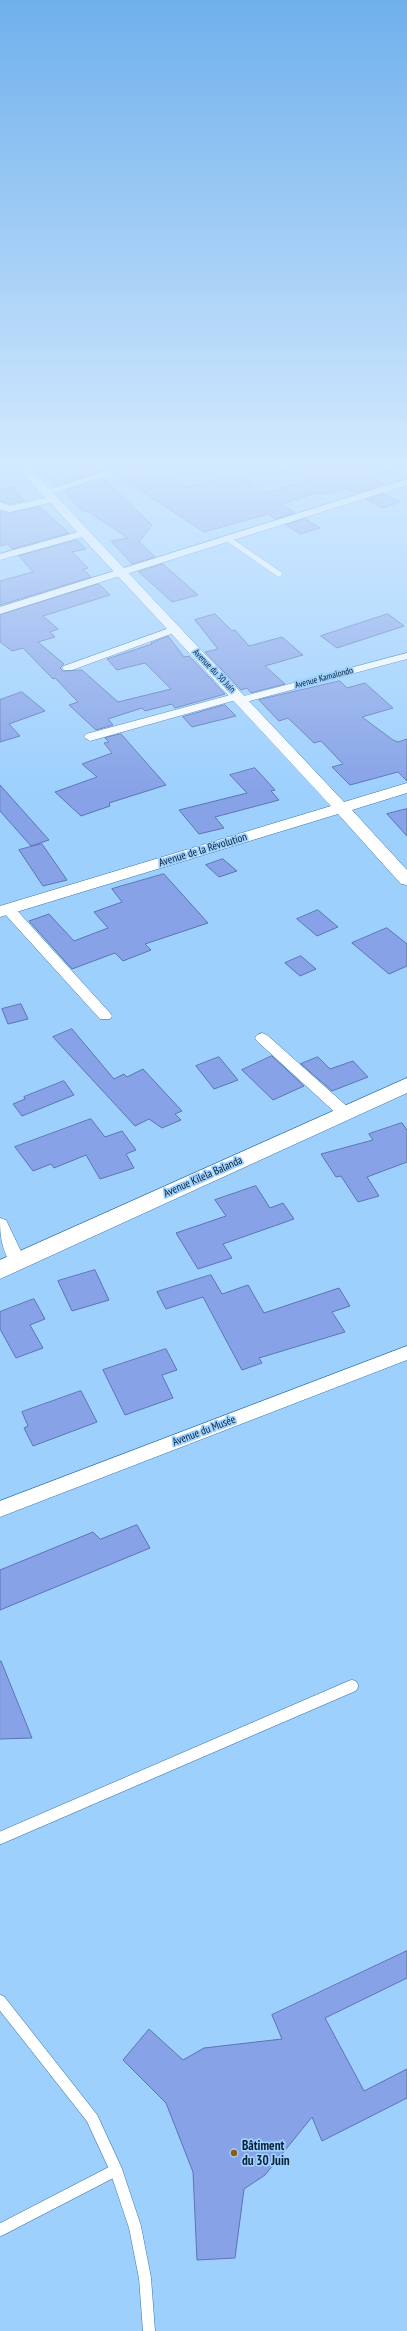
<!DOCTYPE html>
<html>
<head>
<meta charset="utf-8">
<style>
	body { margin:0 }
	canvas { display:block; background:#9ed0fe }
</style>
</head>
<body>
<canvas width="407" height="2331"></canvas>
<script>
const context = document.querySelector('canvas').getContext('2d');
context.lineJoin = 'round';
function fill(path, color) { context.fillStyle = color; context.fill(path, 'evenodd'); }
function strokePath(path, color, width, dash) { context.strokeStyle = color; context.lineWidth = width; context.lineCap = dash ? 'butt' : 'round'; context.setLineDash(dash || []); context.stroke(path); }
function label(font, color, halo, rows, align = 'center') {
  context.font = font + ' "PT Sans Narrow",sans-serif'; context.lineWidth = 3.5; context.setLineDash([]); context.textBaseline = 'middle'; context.strokeStyle = halo; context.fillStyle = color; for (const [text, x, y, turn = 0] of rows) {
    context.save(); context.translate(x, y); context.rotate((+turn || 0) * Math.PI / 180); context.textAlign = isNaN(turn) ? turn : align; if (halo) context.strokeText(text, 0, 0); context.fillText(text, 0, 0); context.restore();
  }
}
const building = new Path2D(`
	M69,464H124L58,485L49,475L76,470Z
	M277,464H397V467L370,476L384,484L374,488L356,493L346,488L320,495L316,493L281,504L295,513L276,519L268,514L204,532L116,474L141,466V472L156,468L188,487L236,474L266,493L305,481Z
	M103,478L152,525L139,542L155,557L132,564L111,541L128,538L87,511L83,512L64,491Z
	M13,487L25,501L10,504L0,501V490Z
	M384,494L400,502L382,508L366,499Z
	M40,507L69,533L12,549L8,544L0,546V511L9,513Z
	M305,519L320,528L300,534L286,525Z
	M77,540L86,549L72,552L88,568L83,569L91,577L0,605V581L33,572L19,556Z
	M163,564L198,595L172,602L139,572Z
	M99,584L110,595L43,616L58,629L50,632L55,637L38,642L64,664L60,668L63,671L82,670L118,702L171,689L145,663L117,670L107,659L152,644L151,643L168,636L184,657L189,656L225,694L175,708L172,704L145,711L142,708L108,719L113,725L96,730L69,705L78,702L55,678L53,679L23,648L12,651L0,642V615Z
	M215,614L232,631L235,630L249,646L282,637L303,655L265,666L285,684L251,693L247,688L241,690L205,652L218,649L195,620Z
	M388,614L404,626L337,648L321,636Z
	M340,681L347,688L365,683L393,708L362,717L393,740L398,742L407,739V781L398,772L350,785L332,767L343,764L321,741L314,743L288,718L279,721L259,700Z
	M22,692L45,711L9,724L20,736L0,742V700Z
	M225,705L236,716L192,727L183,717Z
	M121,734L166,785L109,803L110,806L81,816L55,792L97,777L82,764L112,753L104,743L109,742L105,738Z
	M255,768L275,790L271,791L279,800L215,817L224,828L199,834L179,810L247,793L230,775Z
	M0,785L49,840L31,846L0,811Z
	M407,809V836L387,814Z
	M42,844L67,880L43,886L19,850Z
	M223,859L237,871L219,877L206,865Z
	M164,874L208,923L145,944L151,950L123,961L115,953L72,969L29,921L49,914L74,941L108,928L94,912L122,902L112,889Z
	M318,910L338,927L317,936L297,919Z
	M387,928L407,944V966L389,974L352,943Z
	M301,956L316,969L300,976L285,963Z
	M21,1004L28,1019L8,1024L2,1009Z
	M72,1029L114,1079L124,1074L127,1077L143,1069L182,1111L175,1114L181,1120L162,1128L149,1119L135,1126L53,1037Z
	M272,1056L304,1086L273,1100L242,1070Z
	M219,1057L238,1080L214,1089L196,1066Z
	M318,1057L330,1069L353,1061L368,1077L332,1091L301,1064Z
	M64,1081L74,1095L22,1116L13,1104L25,1099L24,1097Z
	M91,1119L105,1137L122,1131L136,1150L126,1154L134,1168L100,1179L86,1155L54,1168L51,1164L33,1171L15,1147Z
	M402,1123L407,1130V1162L367,1177L379,1196L358,1202L341,1176L336,1177L321,1154L373,1140L369,1134Z
	M256,1186L270,1208L283,1203L294,1219L223,1244L232,1258L198,1269L176,1233L226,1216L215,1200Z
	M95,1270L109,1300L72,1311L58,1281Z
	M211,1275L222,1294L248,1285L264,1313L339,1288L350,1306L332,1312L345,1332L259,1358L262,1363L242,1370L203,1297L166,1309L157,1292Z
	M34,1299L45,1319L30,1325L43,1348L16,1358L0,1329V1312Z
	M166,1349L177,1370L162,1375L173,1398L125,1415L103,1370Z
	M81,1391L97,1422L33,1446L24,1428L28,1426L22,1412Z
	M137,1525L150,1548L0,1610V1570L93,1532L100,1539Z
	M0,1661H1L32,1738L0,1739Z
	M407,1951V1978L325,2018L364,2091L407,2069V2098L322,2141L312,2117L265,2175L244,2189L235,2258L197,2260L193,2172L166,2103L123,2060L149,2029L183,2060L204,2048L282,2039L272,2015Z`);
fill(building, '#87a2e7');
strokePath(building, '#5b74b4', 1);
const serviceFar1 = new Path2D(`
	M228,539L279,574`);
const service = new Path2D(`
	M0,1838L352,1686
	M0,2001L92,2118L116,2170L135,2227L145,2278L149,2331
	M0,2230L116,2170`);
const minor = new Path2D(`
	M128,464H142L50,494H44L42,492Z
	M407,479V485L0,614V607Z
	M54,496L59,499L57,501L9,512L0,509V502L10,506Z
	M85,530L89,531V535L0,560V554Z
	M175,626L181,629L179,631L72,670H64L62,668L64,666Z
	M407,653V659L246,702L242,704L236,700L90,741L84,737L86,734L234,694L238,693L244,696Z
	M8,905L13,906L110,1013L112,1016L110,1019H100L3,912L1,909Z
	M262,1033L267,1035L350,1109L353,1113L350,1117H340L257,1041L255,1038L257,1035Z
	M0,1218L6,1220L8,1224L26,1262L24,1267L18,1268L12,1267C2,1248 0,1239 0,1218Z
	M407,1346V1360L0,1517V1501Z`);
const tertiary = new Path2D(`
	M14,464H26L344,802L407,783V793L352,810L407,870V885L401,884L338,814L0,917V906L331,806Z`);
const secondary = new Path2D(`
	M407,1078V1093L0,1279V1260Z`);
strokePath(serviceFar1, '#3875aa', 6);
strokePath(service, '#3875aa', 13);
strokePath(minor, '#3875aa', 1);
strokePath(tertiary, '#3875aa', 1);
strokePath(secondary, '#3875aa', 1);
strokePath(serviceFar1, '#fff', 5.5);
strokePath(service, '#fff', 12);
fill(minor, '#fff');
fill(tertiary, '#fff');
fill(secondary, '#fff');
const sky = context.createLinearGradient(0, 0, 0, 790);
sky.addColorStop(0, '#6fb0ec');
sky.addColorStop(0.59, '#d3eaff');
sky.addColorStop(1, '#d3eaff00');
context.fillStyle = sky;
context.fillRect(0, 0, 407, 790);
for (const [x, y, r, color] of [
	[234,2153,4,"#905a10"]
]) { const dot = new Path2D(); dot.arc(x, y, r, 0, 2 * Math.PI); context.fillStyle = color; context.fill(dot); strokePath(dot, '#9ed0fe', 1.5); }
label('9px', '#072137', '#9ed0fe', [
	["Avenue du 30 Juin",214,671,46],
	["Avenue Kamalondo",324,678,-15]
]);
label('11px', '#072137', '#9ed0fe', [
	["Avenue de la Révolution",203,850,-17],
	["Avenue Kilela Balanda",203,1177,-24],
	["Avenue du Musée",204,1431,-21]
]);
label('bold 13px', '#072137', '#9ed0fe', [
	["Bâtiment",242,2146],
	["du 30 Juin",242,2161]
], 'left');
</script>
</body>
</html>
